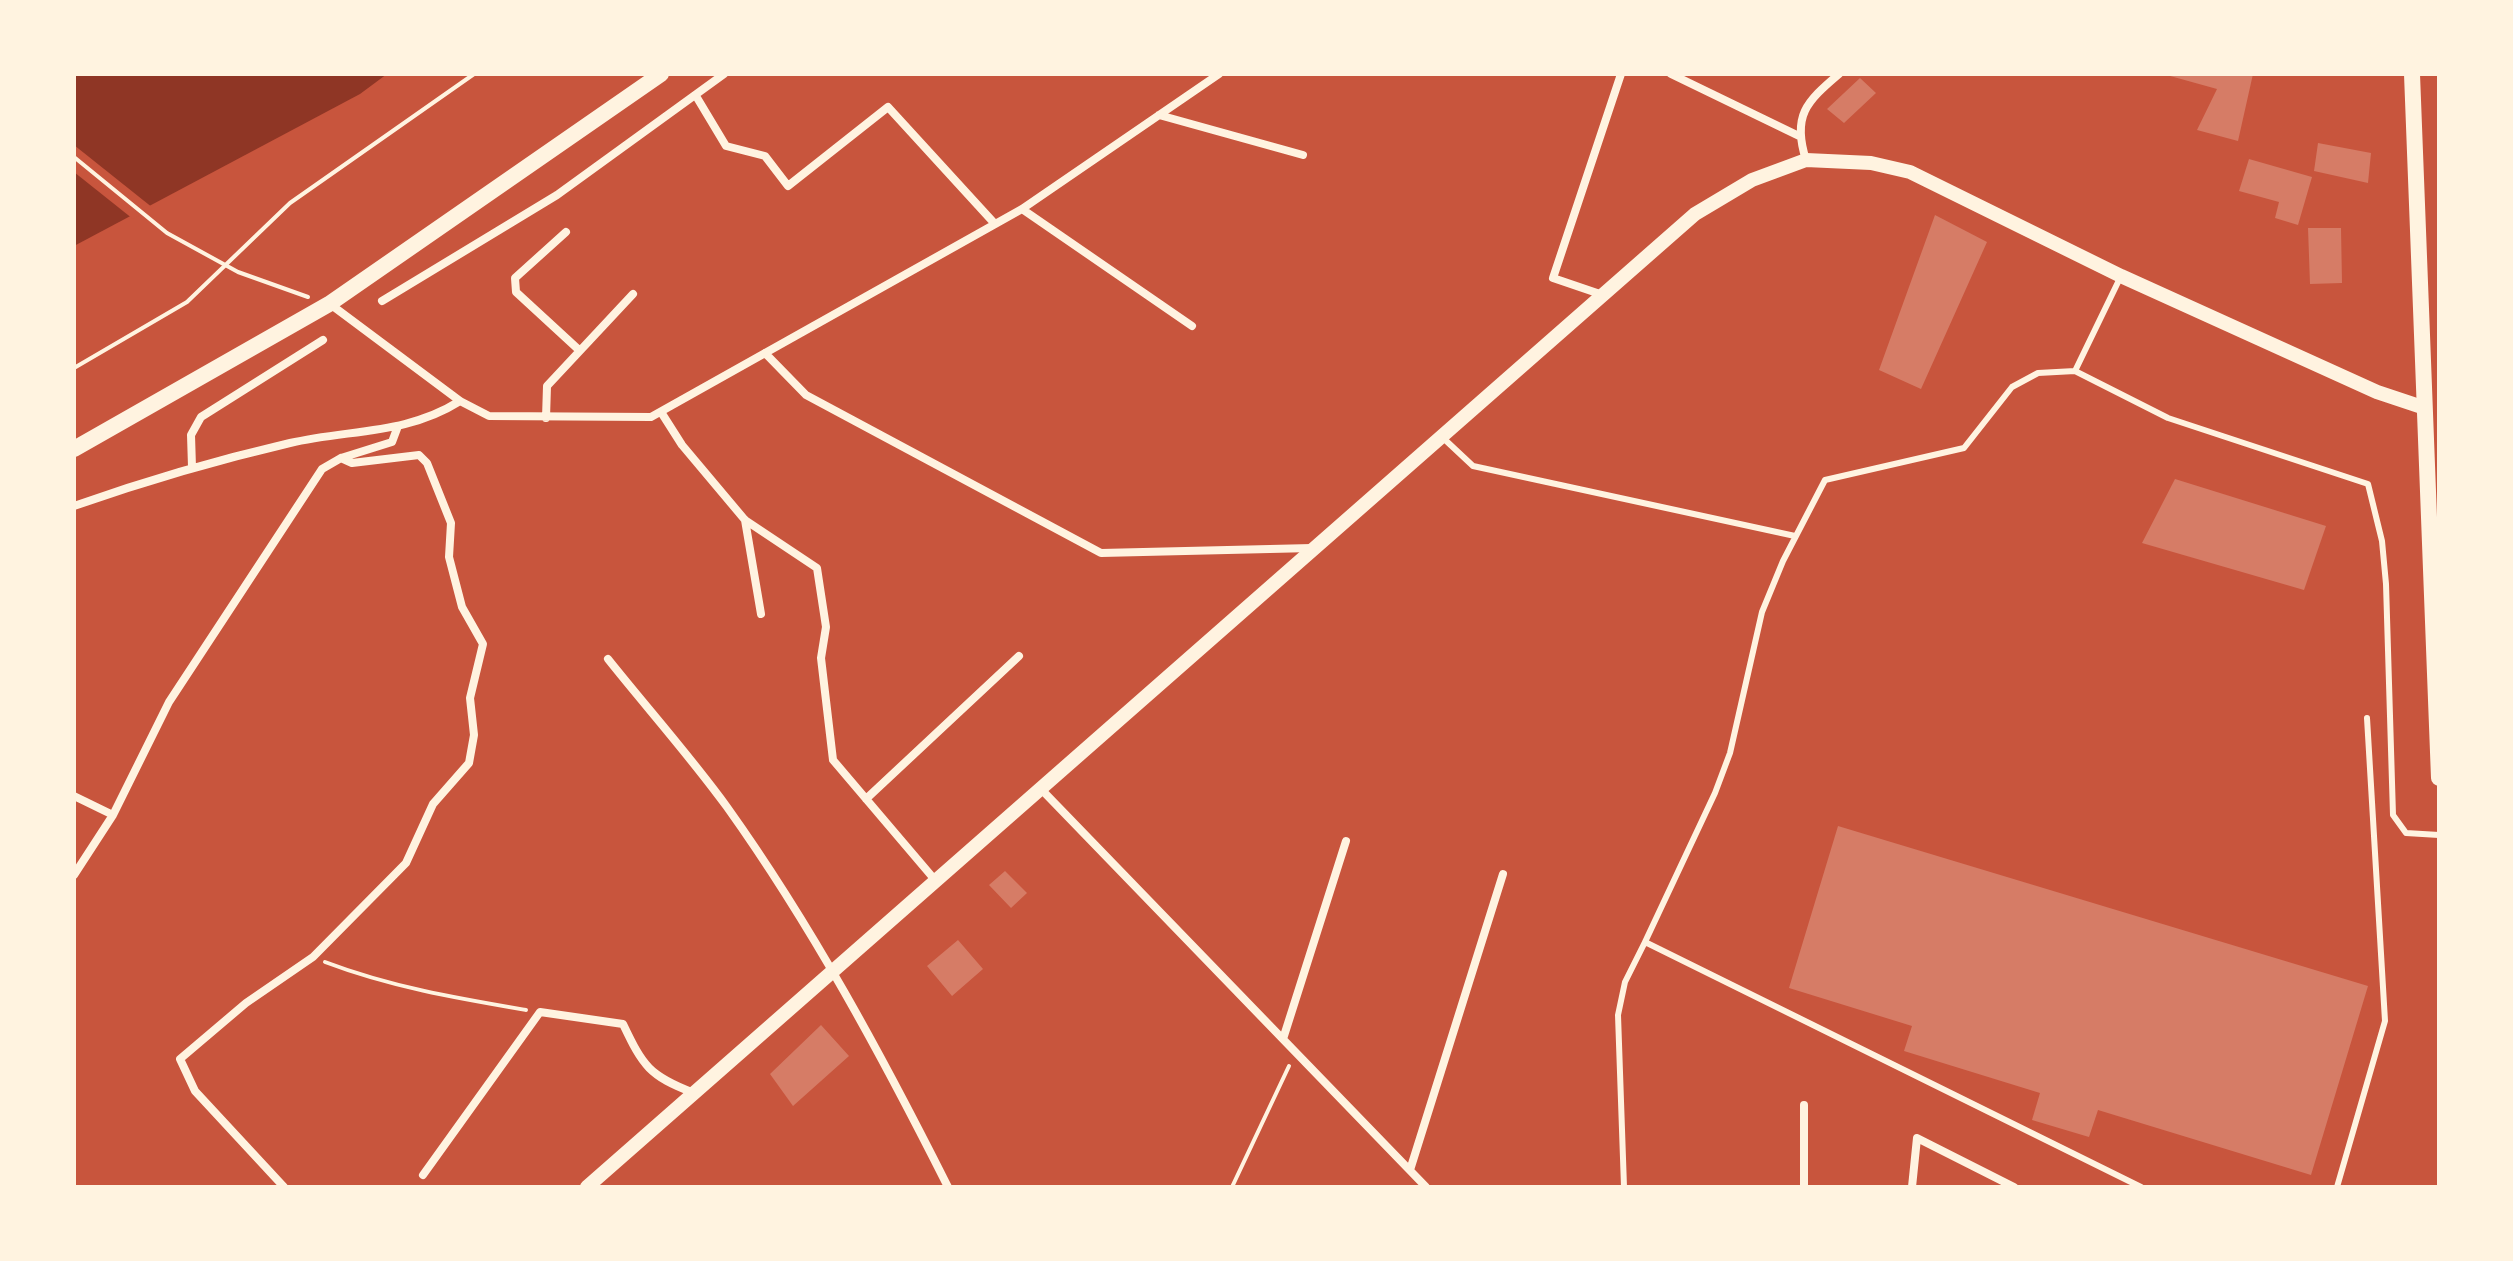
<!DOCTYPE html>
<html>
<head>
<meta charset="utf-8">
<style>
	body { margin:0 }
	#map { position:relative; width:2513px; height:1261px; overflow:hidden; background:#c8553d; font-family:"Source Sans 3",sans-serif }
	canvas { display:block }
	.frame { position:absolute; inset:0; border:76px solid #fff3e0; pointer-events:none }
</style>
</head>
<body>
<div id="map">
<canvas width="2513" height="1261"></canvas>
<div class="frame"></div>
</div>
<script>
const context = document.querySelector('canvas').getContext('2d');
context.lineJoin = 'round';
function fill(path, color) { context.fillStyle = color; context.fill(path, 'evenodd'); }
function strokePath(path, color, width, dash) { context.strokeStyle = color; context.lineWidth = width; context.lineCap = dash ? 'butt' : 'round'; context.setLineDash(dash || []); context.stroke(path); }
fill(new Path2D(`
	M74,74H387L360,94L74,246Z`), '#8f3625');
fill(new Path2D(`
	M74,145L153,208L133,219L74,172Z`), '#c8553d');
fill(new Path2D(`
	M2163,74H2253L2238,141L2197,130L2217,89Z
	M1860,78L1876,93L1844,123L1827,109Z
	M2318,143L2371,153L2368,183L2314,171Z
	M2249,159L2312,177L2298,225L2275,218L2279,202L2239,191Z
	M1935,215L1987,242L1921,389L1879,370Z
	M2308,228H2341L2342,283L2310,284Z
	M2175,479L2326,526L2304,590L2142,543Z
	M1838,826L2368,986L2311,1175L2098,1110L2089,1137L2032,1120L2040,1093L1904,1051L1912,1026L1789,988Z
	M1005,871L1027,893L1011,908L989,885Z
	M958,940L983,969L952,996L927,966Z
	M821,1025L849,1056L793,1106L770,1074Z`), '#d67c66');
strokePath(new Path2D(`
	M74,157L167,233L238,272L308,297
	M74,368L187,302L290,203L474,74
	M325,962C391,987 456,998 526,1010
	M1232,1187L1289,1066`), '#fff3e0', 4);
strokePath(new Path2D(`
	M2075,371L2168,418L2368,484L2382,541L2386,584L2393,815L2406,833L2439,835
	M1441,436L1473,466L1795,536
	M1645,942L1715,793L1730,753L1762,612L1783,561L1825,480L1964,448L2012,387L2038,373L2075,371L2121,276
	M1624,1187L1618,1015L1625,982L1645,942L2141,1187
	M2337,1187L2385,1021L2367,718`), '#fff3e0', 6);
strokePath(new Path2D(`
	M1671,74L1799,136
	M696,96L726,146L765,156L788,186L888,107L995,224
	M1159,115L1303,155
	M1806,160C1792,116 1806,102 1839,74
	M1022,209L1192,326
	M566,232L515,278L516,292L579,350
	M1603,295L1553,278L1621,74
	M382,301L557,195L724,74
	M330,304L460,401L489,416L651,417L1022,209L1219,74
	M765,353L806,395L1101,553L1312,548
	M661,412L682,445L745,520L817,568L826,627L821,658L833,760L935,880
	M546,418L547,386L633,294
	M192,467L191,435L201,417L323,340
	M74,506C145,481 217,460 290,443C350,429 406,435 460,401
	M745,520L761,614
	M608,659C647,708 690,756 727,807C812,926 882,1056 948,1187
	M1040,788L1426,1187
	M74,796L113,815
	M866,799L1019,656
	M74,875L113,815L169,702L322,469L341,458L392,442L398,426
	M1283,1039L1346,841
	M1410,1170L1503,874
	M423,1175L540,1012L623,1024C643,1066 649,1076 694,1093
	M284,1187L195,1091L180,1059L246,1003L313,957L406,863L433,804L469,763L474,735L470,698L483,644L462,607L449,557L451,523L427,463L419,455L352,463L341,458
	M1804,1187V1105
	M1912,1187L1917,1138L2014,1187`), '#fff3e0', 8);
strokePath(new Path2D(`
	M587,1187L1695,214L1752,180L1806,160L1871,163L1910,172L2121,276L2377,392L2425,408`), '#fff3e0', 14);
strokePath(new Path2D(`
	M2412,74L2439,778
	M74,449L329,304L661,74`), '#fff3e0', 16);
</script>
</body>
</html>
